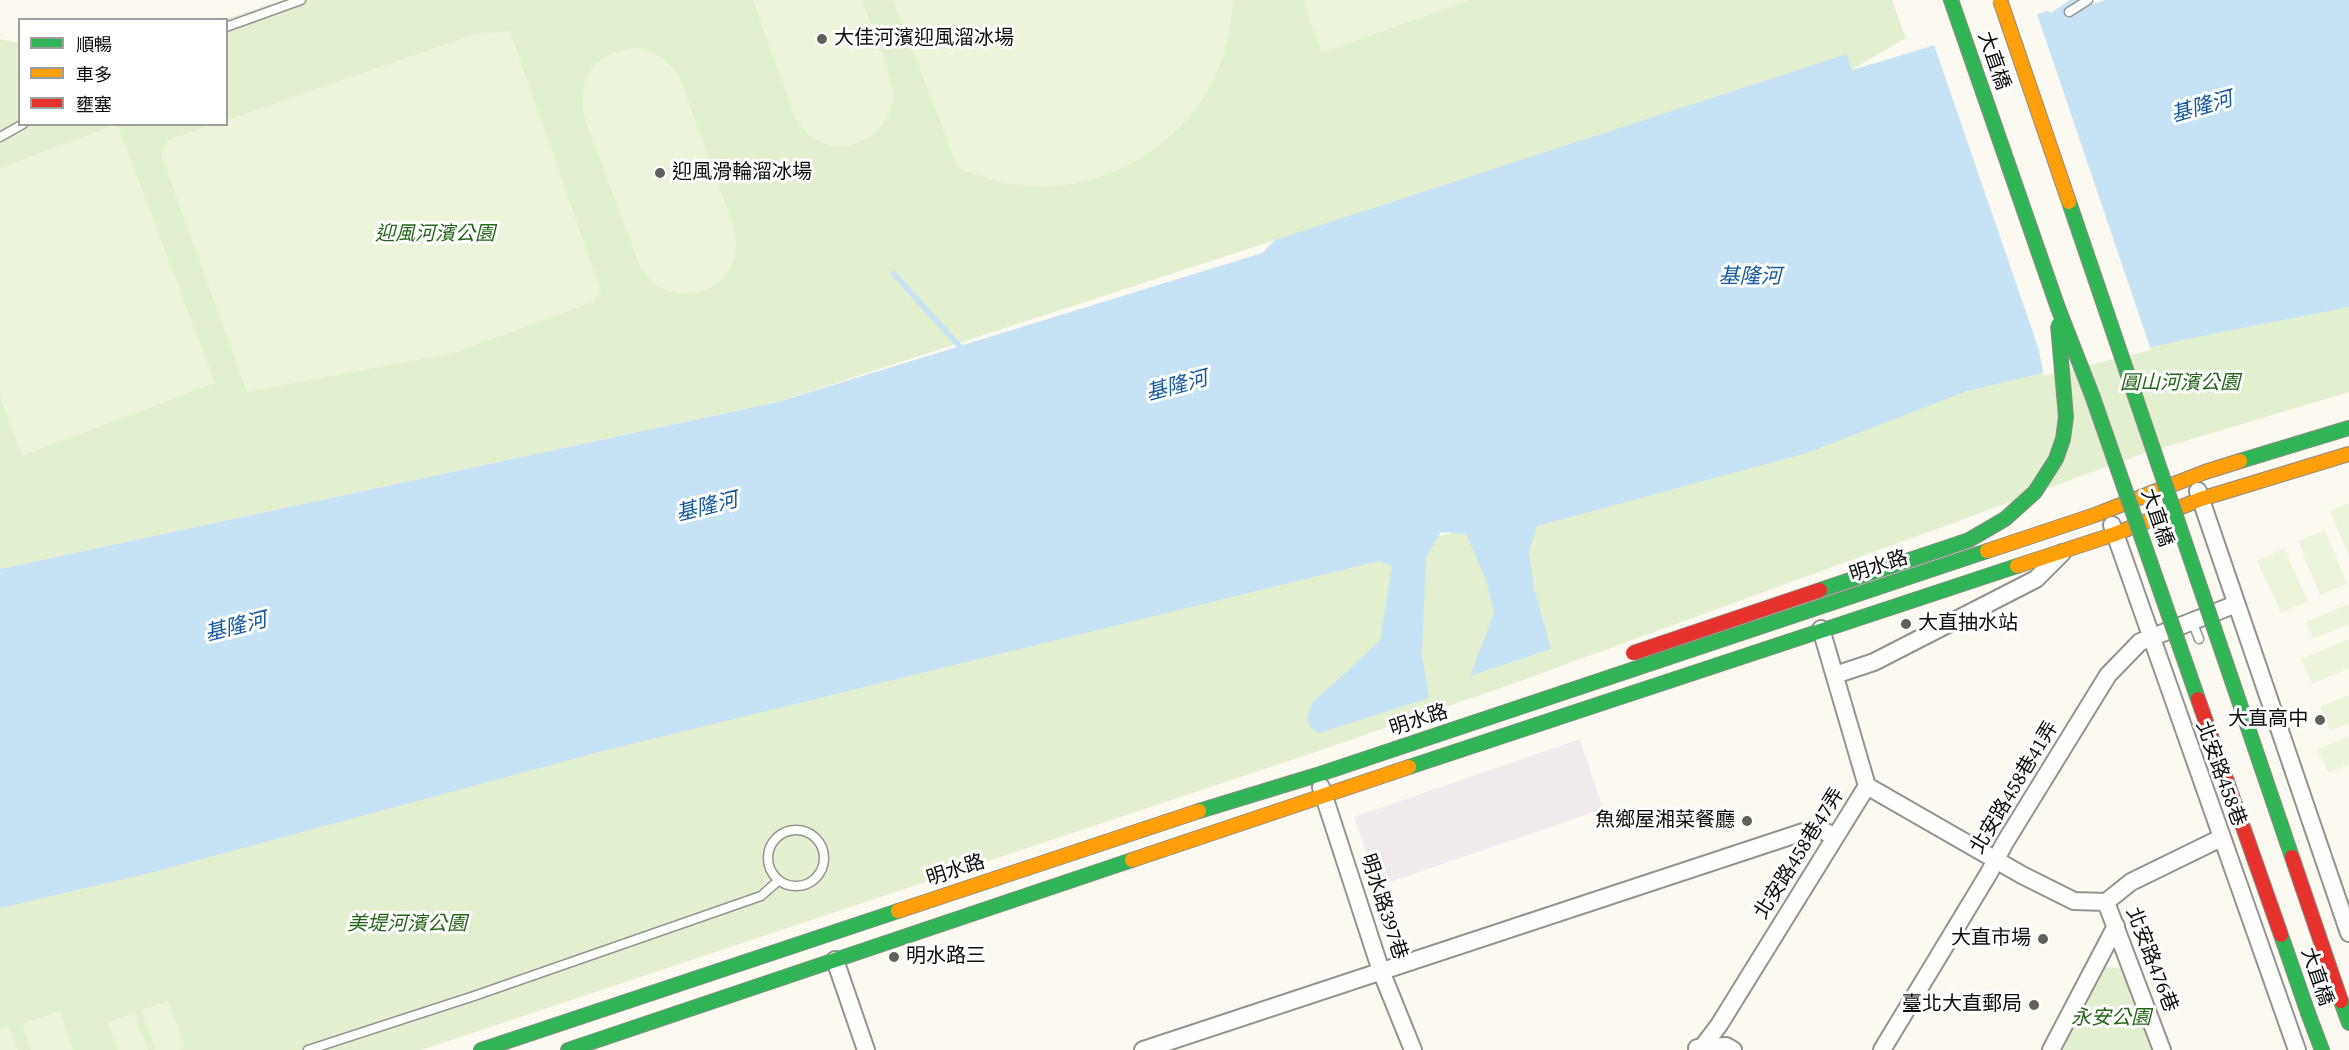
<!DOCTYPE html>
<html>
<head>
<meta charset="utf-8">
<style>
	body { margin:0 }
	#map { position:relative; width:2349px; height:1050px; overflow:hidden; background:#fbf9f0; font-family:"Source Serif 4","Noto Sans TC",serif }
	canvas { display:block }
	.legend { position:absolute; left:18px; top:18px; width:210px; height:108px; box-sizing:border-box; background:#fff; border:2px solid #9e9e9e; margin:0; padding:8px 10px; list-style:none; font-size:18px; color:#0d0d0d }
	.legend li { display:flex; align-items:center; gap:12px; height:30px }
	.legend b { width:30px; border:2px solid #9e9e9e }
</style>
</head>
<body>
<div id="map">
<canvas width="2349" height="1050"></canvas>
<ul class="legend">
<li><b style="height:8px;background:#30b455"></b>順暢</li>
<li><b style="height:8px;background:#ff9f0a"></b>車多</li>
<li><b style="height:8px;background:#e5322d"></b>壅塞</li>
</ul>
</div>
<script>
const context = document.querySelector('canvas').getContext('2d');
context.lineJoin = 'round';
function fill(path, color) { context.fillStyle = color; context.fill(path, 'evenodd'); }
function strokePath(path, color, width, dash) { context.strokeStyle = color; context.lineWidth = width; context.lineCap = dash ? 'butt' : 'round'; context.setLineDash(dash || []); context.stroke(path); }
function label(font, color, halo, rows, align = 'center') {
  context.font = font + ' "Source Serif 4","Noto Sans TC",serif'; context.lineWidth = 6; context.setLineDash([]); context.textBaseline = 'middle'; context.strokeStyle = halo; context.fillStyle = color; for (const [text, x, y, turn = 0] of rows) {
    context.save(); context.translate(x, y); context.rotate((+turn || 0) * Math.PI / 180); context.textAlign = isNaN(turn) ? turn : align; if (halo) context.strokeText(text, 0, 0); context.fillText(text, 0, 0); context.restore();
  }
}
fill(new Path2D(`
	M1580,739L1603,809L1378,886L1354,817Z`), '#f2ebee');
fill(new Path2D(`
	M282,0H1892L1906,38L1851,70L1275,240L778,402L0,569V39L19,43L20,124H226V19Z
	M2349,296V392L2142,454L1501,688L1315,752L421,1050H0V901L1573,502L2099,342Z
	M2106,967L2122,969L2155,1050H2060Z`), '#e2f0d0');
fill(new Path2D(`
	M753,0H862C870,22 894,76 893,96C891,134 850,158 816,140C805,134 799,123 793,112Z
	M893,0H1233C1231,30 1225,61 1210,87C1172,154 1095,195 1019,185C997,183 978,175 958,168Z
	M1303,0H1470L1322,53Z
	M510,31L601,291L593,302L454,353L247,392L161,155L167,140L212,125L226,124L227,120L475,34Z
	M640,48C659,54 669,61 680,78L735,230C736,241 737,252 733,263C720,293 681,303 655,284C647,278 642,270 638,262L584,116C577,74 598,50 640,48Z
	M115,125H118L215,383L22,456L0,396V168Z
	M2349,503V556L2330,511Z
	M2325,530L2347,584L2320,595L2298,541Z
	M2284,548L2308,601L2281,613L2257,561Z
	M2349,604V624L2313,639L2306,622Z
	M2349,639V668L2312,684L2301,659Z
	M2349,695V723L2330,731L2320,707Z
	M2349,736V764L2329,773L2317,750Z
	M168,1001L185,1048L178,1050H156L141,1010Z
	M60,1011L73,1050H31L22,1024Z
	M134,1013L148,1050H118L108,1022Z
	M9,1026L18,1050H0V1029Z`), '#ecf5da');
fill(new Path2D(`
	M2070,0H2087L2090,5L2105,0H2349V307L2182,340L1967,391L1807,453L1537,526L1529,552L1534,588L1551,649L1470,676L1494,613L1486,580L1466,534L1441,532L1426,557L1422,655L1429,698L1319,733L1311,728L1307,720L1312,703L1380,641L1392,566L1379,561L599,752L150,873L0,908V569L778,402L1262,253L1275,240L1847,54L1852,70L2048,11L2051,13Z`), '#c6e2f5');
fill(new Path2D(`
	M2036,11L2151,350L2044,376L2038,347L1933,42Z`), '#fbf9f0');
strokePath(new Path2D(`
	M893,273L963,350`), '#c6e2f5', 5);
const lane = new Path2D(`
	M2069,12L2088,0
	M226,27L301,0
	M0,137L23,124
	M2192,621L2199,639
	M768 858a28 28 0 1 1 56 0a28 28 0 1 1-56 0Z
	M308,1050L474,996L761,896L778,881`);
const street = new Path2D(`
	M2198,491L2349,933
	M2112,525L2297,1050
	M1835,675L1874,662L2036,579L2062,553
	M1867,786L2022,875L2074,901L2106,902L2162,1050
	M1321,787L1381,971L1413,1050
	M2106,902L2131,882L2221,838
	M835,960L866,1050
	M1697,1048L1726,1046L1733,1050
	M1143,1050L1803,832L1818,829L1835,836
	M1700,1050L1719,1025L1867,786L1821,629
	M1882,1050L1989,873L2004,844L2108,675L2140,642L2236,604
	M2051,1050L2116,926`);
const fast = new Path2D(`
	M1951,0L2058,308
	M2240,461L2349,428
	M1409,767L2017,566
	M1199,811L1317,775L1987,551
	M2341,1001L2349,1023
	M2308,1013L2322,1050
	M481,1050L898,911
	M568,1050L1132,860`);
const slow = new Path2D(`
	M1987,551L2095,515L2205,472L2240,461
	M2017,566L2115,534L2201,499L2349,454
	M1132,860L1409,767
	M898,911L1199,811`);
strokePath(lane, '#94938f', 11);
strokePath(street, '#94938f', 20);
strokePath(fast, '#8b8a86', 16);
strokePath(slow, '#8b8a86', 16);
strokePath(lane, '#fefefd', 8);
strokePath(street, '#fefefd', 16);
strokePath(fast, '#30b455', 14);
strokePath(slow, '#ff9f0a', 14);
const fastBridge = new Path2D(`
	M2069,202L2292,857
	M2058,308L2092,395L2198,699
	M1820,590L1969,540L2005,519L2035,492L2056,459L2063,439L2066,417L2058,325
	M2281,935L2308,1013`);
const slowBridge = new Path2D(`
	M2000,0L2069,202`);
const jamBridge = new Path2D(`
	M1633,653L1820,590
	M2198,699L2281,935
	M2292,857L2341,1001`);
strokePath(fastBridge, '#8b8a86', 16, []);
strokePath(slowBridge, '#8b8a86', 16, []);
strokePath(jamBridge, '#8b8a86', 16, []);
strokePath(fastBridge, '#30b455', 14);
strokePath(slowBridge, '#ff9f0a', 14);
strokePath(jamBridge, '#e5322d', 14);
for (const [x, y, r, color] of [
	[822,39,6,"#60605c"],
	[660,173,6,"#60605c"],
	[1906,624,6,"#60605c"],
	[2320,720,6,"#60605c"],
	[1747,821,6,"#60605c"],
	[2043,939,6,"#60605c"],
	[894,957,6,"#60605c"],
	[2034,1005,6,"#60605c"]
]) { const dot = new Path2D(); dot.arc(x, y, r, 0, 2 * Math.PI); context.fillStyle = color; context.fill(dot); strokePath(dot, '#fff', 2); }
label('20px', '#0d0d0d', '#fff', [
	["大佳河濱迎風溜冰場",834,39],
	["迎風滑輪溜冰場",672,173],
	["大直抽水站",1918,624],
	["大直高中",2308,720,"right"],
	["魚鄉屋湘菜餐廳",1735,821,"right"],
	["大直市場",2031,939,"right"],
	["明水路三",906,957],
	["臺北大直郵局",2022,1005,"right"]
], 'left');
label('20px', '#0d0d0d', '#fff', [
	["大直橋",1993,61,71],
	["大直橋",2156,518,71],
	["明水路",1879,567,-18],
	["明水路",1419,721,-18],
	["北安路458巷",2220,774,70],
	["北安路458巷41弄",2015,788,-59],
	["北安路458巷47弄",1800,854,-58],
	["明水路",956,871,-18],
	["明水路397巷",1383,907,72],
	["北安路476巷",2151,960,69],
	["大直橋",2316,977,71]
]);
label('italic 20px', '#27651c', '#fff', [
	["迎風河濱公園",435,235],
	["圓山河濱公園",2180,384],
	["美堤河濱公園",407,925],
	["永安公園",2111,1019]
]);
label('italic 21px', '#155aa0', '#fff', [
	["基隆河",2202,108,-16],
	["基隆河",1750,278],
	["基隆河",1177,387,-15],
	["基隆河",707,508,-14],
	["基隆河",236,628,-14]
]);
</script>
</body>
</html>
